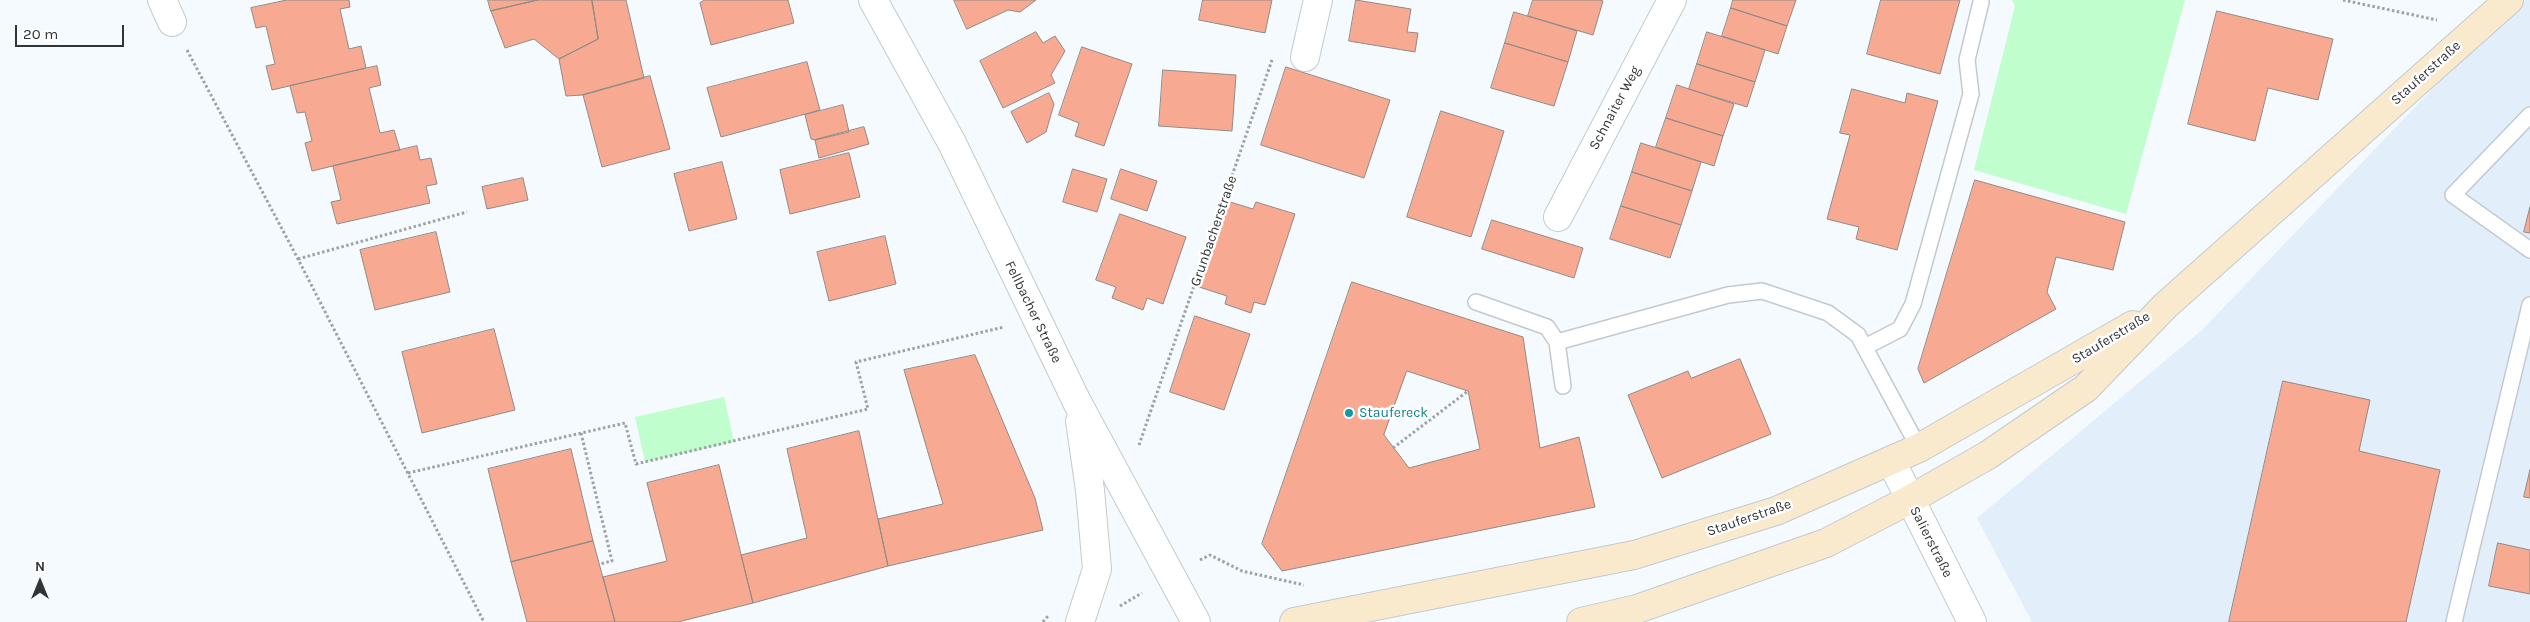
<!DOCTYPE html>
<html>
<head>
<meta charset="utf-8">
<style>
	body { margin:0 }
	#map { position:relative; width:2530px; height:622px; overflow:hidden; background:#f5fafe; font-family:Karla,sans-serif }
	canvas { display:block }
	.north { position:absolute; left:15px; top:557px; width:50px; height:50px; -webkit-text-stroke:4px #fff; paint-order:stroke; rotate:0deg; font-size:14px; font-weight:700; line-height:20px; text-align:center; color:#313335 }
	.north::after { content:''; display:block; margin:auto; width:18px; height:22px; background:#313335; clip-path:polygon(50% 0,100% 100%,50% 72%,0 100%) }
	.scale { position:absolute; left:15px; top:25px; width:109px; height:22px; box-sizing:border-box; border:2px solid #313335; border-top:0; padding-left:6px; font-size:15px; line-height:18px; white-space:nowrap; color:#313335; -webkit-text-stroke:4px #fff; paint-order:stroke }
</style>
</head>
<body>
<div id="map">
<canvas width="2530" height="622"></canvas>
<div class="north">N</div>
<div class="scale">20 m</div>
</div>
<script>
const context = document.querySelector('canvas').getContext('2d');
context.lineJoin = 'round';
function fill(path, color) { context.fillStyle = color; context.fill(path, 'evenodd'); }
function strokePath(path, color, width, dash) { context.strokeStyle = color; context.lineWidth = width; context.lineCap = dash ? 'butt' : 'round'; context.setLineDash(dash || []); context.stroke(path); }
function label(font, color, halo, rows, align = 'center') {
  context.font = font + ' Karla,sans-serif'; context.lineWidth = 5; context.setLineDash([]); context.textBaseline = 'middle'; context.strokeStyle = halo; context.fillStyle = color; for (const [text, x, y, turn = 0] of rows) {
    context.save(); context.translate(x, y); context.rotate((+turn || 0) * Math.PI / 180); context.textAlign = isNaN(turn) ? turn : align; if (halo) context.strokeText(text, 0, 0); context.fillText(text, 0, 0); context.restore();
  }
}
fill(new Path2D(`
	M2523,0H2530V622H2032L1977,518L2203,329L2501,17Z`), '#e2effa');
fill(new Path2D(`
	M2012,0H2185L2126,214L1974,170L2015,6Z
	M724,397L734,442L645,462L635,417Z`), '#c1fecd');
const building = new Path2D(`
	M287,0H349L350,7L340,9L349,49L361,46L366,68L272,90L266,66L275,64L266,26L256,28L251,8Z
	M488,0H538L491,11Z
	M538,0H592L598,39L559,59L534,39L505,48L491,11Z
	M592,0H626L644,78L583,95L566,96L559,59L598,39Z
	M705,0H788L794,23L711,45L700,3Z
	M954,0H1036L1020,12L1008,10L967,29Z
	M1203,0H1272L1265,33L1199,20Z
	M1356,0L1411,9L1407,32L1418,33L1415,52L1349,41Z
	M1533,0H1600L1603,1L1593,35L1528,16Z
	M1733,0H1796L1787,26L1731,8Z
	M1881,0H1960L1940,74L1867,54Z
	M1731,8L1787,26L1778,54L1722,36Z
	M2217,11L2333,39L2318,100L2268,88L2255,141L2188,124Z
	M1514,12L1577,31L1568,62L1505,43Z
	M1036,32L1043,43L1055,36L1065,51L1051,75L1055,83L1003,108L980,61Z
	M1707,32L1765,50L1755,82L1697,64Z
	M1505,43L1568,62L1554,106L1491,88Z
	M1082,47L1132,64L1104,146L1075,136L1079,123L1059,115Z
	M807,62L820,110L721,137L707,88Z
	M1697,64L1755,82L1747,107L1689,89Z
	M377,66L381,85L369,88L380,133L394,130L400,150L312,171L305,143L312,141L305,112L297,113L290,86Z
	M1286,67L1390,100L1364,178L1261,145Z
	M1163,70L1236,75L1232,131L1159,126Z
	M650,76L670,149L602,167L583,95Z
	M1677,85L1734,104L1723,136L1666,118Z
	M1852,89L1905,103L1907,93L1938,101L1897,250L1856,239L1859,227L1827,219L1850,135L1840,133Z
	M1049,93L1054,104L1046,132L1027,143L1011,112Z
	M843,105L849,132L815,140L811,139L805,115Z
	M1441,111L1504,131L1471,237L1407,217Z
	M1666,118L1723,136L1714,166L1656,147Z
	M864,127L869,144L819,158L815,140Z
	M1641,143L1701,162L1692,191L1632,172Z
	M417,146L420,160L431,158L437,184L426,186L430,203L337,224L331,202L341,200L333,166Z
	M849,153L860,197L790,214L780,170Z
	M722,162L737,219L689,231L674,174Z
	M1073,169L1107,179L1097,212L1063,202Z
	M1121,169L1157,181L1147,211L1111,199Z
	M1632,172L1692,191L1681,225L1621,206Z
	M523,178L528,200L487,209L482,187Z
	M1975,180L2125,222L2113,270L2056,257L2047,292L2056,309L1924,383L1918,369Z
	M1227,201L1253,209L1256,202L1295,214L1265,305L1254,302L1251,313L1225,304L1227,296L1199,287Z
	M1621,206L1681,225L1670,258L1610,239Z
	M2530,207V233L2524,232Z
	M1120,214L1186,237L1163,304L1147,298L1143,310L1112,298L1116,287L1096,280Z
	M1492,220L1583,248L1574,278L1482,249Z
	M436,232L450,292L375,310L360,250Z
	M885,236L896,284L829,301L817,252Z
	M1352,282L1523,337L1540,448L1579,437L1595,507L1282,571L1262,544ZM1407,371L1468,391L1480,449L1409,468L1384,435Z
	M1195,316L1250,334L1224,410L1170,392Z
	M494,329L515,410L422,433L402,352Z
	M975,355L1035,498L1043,530L888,566L878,519L943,504L904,370Z
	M1740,359L1771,434L1662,478L1628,395L1688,371L1691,378Z
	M2283,381L2370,400L2359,451L2440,470L2406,622H2229Z
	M859,431L888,566L753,603L741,555L807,538L787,449Z
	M571,449L593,541L511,562L488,469Z
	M719,465L753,603L678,622H615L603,577L667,561L647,483Z
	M2530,470V498L2524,497Z
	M593,541L615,622H527L511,562Z
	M2498,543L2530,550V594L2489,586Z`);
fill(building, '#f7aa91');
strokePath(building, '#918a87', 1);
const service = new Path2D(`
	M2530,115L2453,195L2530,250
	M1476,302L1547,327L1557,342L1728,295L1762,291L1828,313L1858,335L1919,448
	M1557,342L1563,386
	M1865,347L1900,329L1913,304L1971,94L1967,60L1981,2
	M2454,622L2530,305`);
const minor = new Path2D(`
	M162,0L172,22
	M1305,57L1318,0
	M1558,217L1672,0
	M1891,461L1972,622`);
const tertiary = new Path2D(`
	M873,0L952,143L1077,402L1196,622
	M1080,622L1097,569L1090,490L1080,421`);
const secondary = new Path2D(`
	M1294,622L1634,555L1776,511L1919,448L2133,325
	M1581,622L1637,609L1826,543L1909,500L1988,455L2086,388L2165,306L2509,0`);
strokePath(service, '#c3cacf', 18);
strokePath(minor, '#c3cacf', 30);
strokePath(tertiary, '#c3cacf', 30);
strokePath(secondary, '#c3cacf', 30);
strokePath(new Path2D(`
	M2343,0L2437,20
	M187,50L298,259L484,622
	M298,259L467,212
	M581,433L612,561L600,564
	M1139,445L1272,60
	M1393,448L1468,391
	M408,473L625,423L636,464L868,409L856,362L1004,327
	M1200,560L1210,555L1242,571L1304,585
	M1120,606L1142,593
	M1043,622L1048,616`), '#9ea2a5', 3, [2.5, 2.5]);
strokePath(service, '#fff', 15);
strokePath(minor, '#fff', 28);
strokePath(tertiary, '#fff', 28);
strokePath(secondary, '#f9eace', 28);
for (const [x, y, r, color] of [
	[1349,413,5,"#0f9aa8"]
]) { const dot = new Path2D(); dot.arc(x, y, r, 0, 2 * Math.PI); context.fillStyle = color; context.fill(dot); strokePath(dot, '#fff', 2); }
label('14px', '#313335', '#fff', [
	["Stauferstraße",2426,73,-42],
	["Schnaiter Weg",1615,108,-62],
	["Grunbacherstraße",1214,231,-71],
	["Fellbacher Straße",1033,312,64],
	["Stauferstraße",2111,338,-31],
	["Stauferstraße",1749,518,-19],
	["Salierstraße",1931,542,63]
]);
label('14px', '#0d838f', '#fff', [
	["Staufereck",1359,413]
], 'left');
</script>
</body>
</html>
